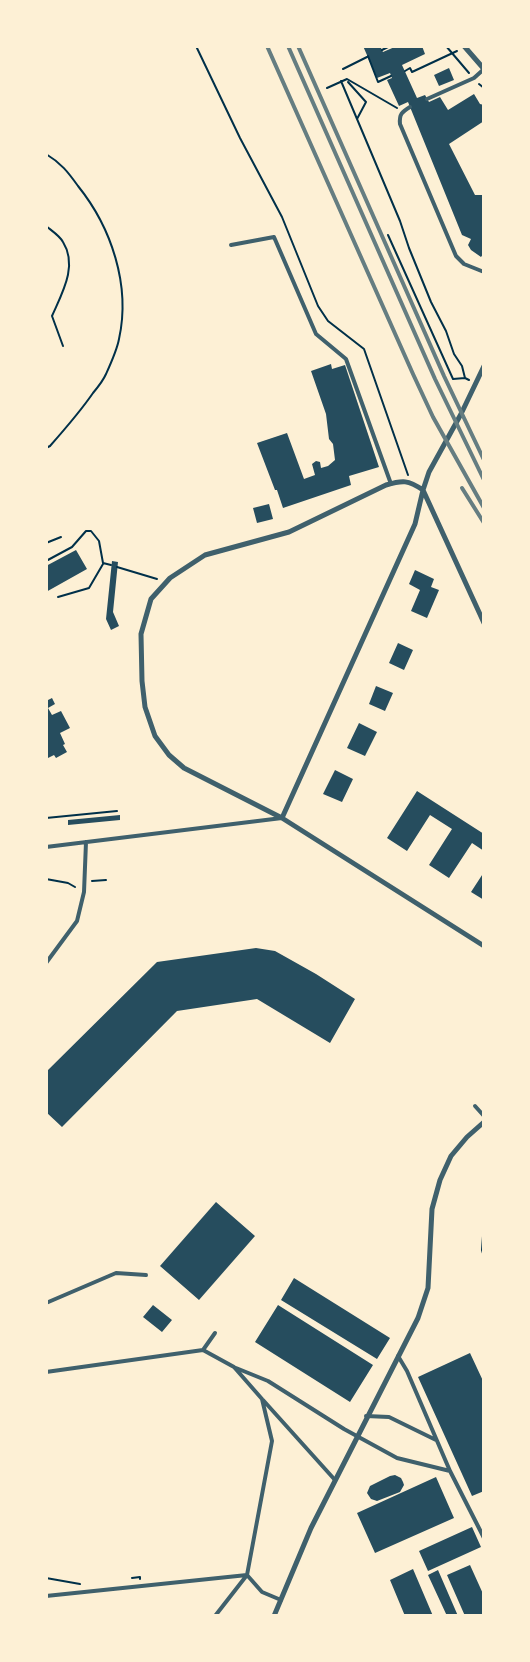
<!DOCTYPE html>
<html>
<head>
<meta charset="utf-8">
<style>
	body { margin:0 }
	#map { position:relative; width:530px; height:1662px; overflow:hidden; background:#fdf0d5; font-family:Commissioner,sans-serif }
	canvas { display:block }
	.frame { position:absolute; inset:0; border:48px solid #fdf0d5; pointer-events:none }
</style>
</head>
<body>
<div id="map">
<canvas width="530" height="1662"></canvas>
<div class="frame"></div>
</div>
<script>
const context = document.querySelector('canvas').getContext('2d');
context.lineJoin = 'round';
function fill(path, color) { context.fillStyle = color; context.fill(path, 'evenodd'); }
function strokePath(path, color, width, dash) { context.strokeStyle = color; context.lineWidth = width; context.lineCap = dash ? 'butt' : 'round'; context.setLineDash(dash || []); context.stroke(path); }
fill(new Path2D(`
	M363,46H380L383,52L397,46H422L425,54L402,65L417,98L425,95L429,102L440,97L448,110L474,94L480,104L484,105V121L449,144L475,195H484V253L481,257L471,250L468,245L471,239L462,235L408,102L399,106L387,80L392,78L390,73L377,78Z
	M449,68L454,80L439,86L434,75Z
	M331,364L332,369L345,365L379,467L349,476L351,485L283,508L277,490H275L257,443L287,433L304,479L315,475L312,464L316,461L320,462L321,468L328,466L335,460L333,444L329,439L326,414L311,371Z
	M269,504L273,519L257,523L253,508Z
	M76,550L87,569L46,592V566Z
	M112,561L118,562L113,612L119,626L111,630L106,619Z
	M415,570L434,579L431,587L439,590L427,618L411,611L420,590L409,584Z
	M398,643L413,650L404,670L389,663Z
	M376,686L393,693L385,711L369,704Z
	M52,698L55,704L48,708L52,715L61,711L70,728L60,733L65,744L63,745L67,752L56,758L54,755L46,759V701Z
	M359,723L377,732L365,756L347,748Z
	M335,770L353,779L342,802L323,794Z
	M417,791L484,834V851L472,843L449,878L429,865L452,829L430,815L407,851L387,838Z
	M120,815V820L68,825V820Z
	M484,872V900L471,892Z
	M256,948L275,951L316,974L355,999L330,1043L257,999L177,1011L62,1127L46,1112V1072L157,962Z
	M216,1202L255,1236L199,1300L160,1266Z
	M294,1278L390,1338L377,1359L281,1300Z
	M153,1305L172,1320L162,1332L143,1317Z
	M278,1305L373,1365L350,1402L255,1342Z
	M470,1353L484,1383V1491L472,1496L418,1377Z
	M395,1475L401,1478L403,1482L404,1485L400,1492L377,1501L371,1499L367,1493L370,1486L390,1476Z
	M436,1477L454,1518L375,1553L357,1513Z
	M472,1527L481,1547L428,1571L419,1551Z
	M470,1565L484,1596V1616H465L447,1575Z
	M413,1569L433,1616H405L390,1580Z
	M438,1570L458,1616H447L428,1575Z`), '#264d5e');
strokePath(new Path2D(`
	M196,46L240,138L282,217L318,306L328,321L364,349L408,475
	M446,46L469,73
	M382,50L390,46
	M368,56L378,82L391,76
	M343,69L367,57
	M405,71L410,68L412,72L457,51
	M341,81L400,221L409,248L431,302L446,331L454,354L462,366L465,378
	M348,82L366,102L357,119
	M479,84L484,88
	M327,88L347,79L397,108
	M46,154C61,163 68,172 78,186C111,227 131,285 119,339C117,350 111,363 106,374C103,381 98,387 93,393C80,412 65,429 50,446L46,448
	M46,226C52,231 60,236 63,242C78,266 62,293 52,316L63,346
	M388,235L453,379L465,378L469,380
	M46,543L61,537
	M46,561L72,547L86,531H91L99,541L103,563L111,565
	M117,567L157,579
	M58,597L89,588L103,564
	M46,818L117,811
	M46,879L68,883L75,887
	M92,881L106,880
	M484,1222L482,1250L484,1257
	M46,1578L80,1584
	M132,1578L140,1577V1579`), '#003049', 2);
strokePath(new Path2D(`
	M427,99L474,78L484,69
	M410,107C402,112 399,114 400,124L456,256L464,264L484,272
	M231,245L274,237L316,334L346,359L391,484
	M46,847L282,818
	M46,963L77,921L84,892L86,842
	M475,1106L484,1116
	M46,1303L116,1273L146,1275
	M203,1350L215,1333
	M398,1356L407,1371L450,1471
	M236,1368L268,1381L344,1429L397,1458L450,1471L484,1538
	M46,1372L203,1350L234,1367L262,1399L272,1441L247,1575L46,1596
	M263,1400L335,1480
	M366,1416L389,1417L436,1440
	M215,1616L247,1575L262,1592L281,1600`), '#3f606c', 4);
strokePath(new Path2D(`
	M464,46L484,69
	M423,490C408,480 403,480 386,485L289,532L205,555L170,578L151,599L141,634L142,681L145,707L155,736L169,755L184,768L282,818L484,946
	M423,490L484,623
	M282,818L415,524L423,490L429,472L461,414L484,366
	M274,1616L311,1528L418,1318L428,1288L432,1209L440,1180L451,1156L467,1137L484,1122`), '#3f606c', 5);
strokePath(new Path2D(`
	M267,46L413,374L433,417L484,508
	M288,46L435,379L484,480
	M298,46L444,376L484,460
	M462,488L484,523`), '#657d81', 4);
</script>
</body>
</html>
